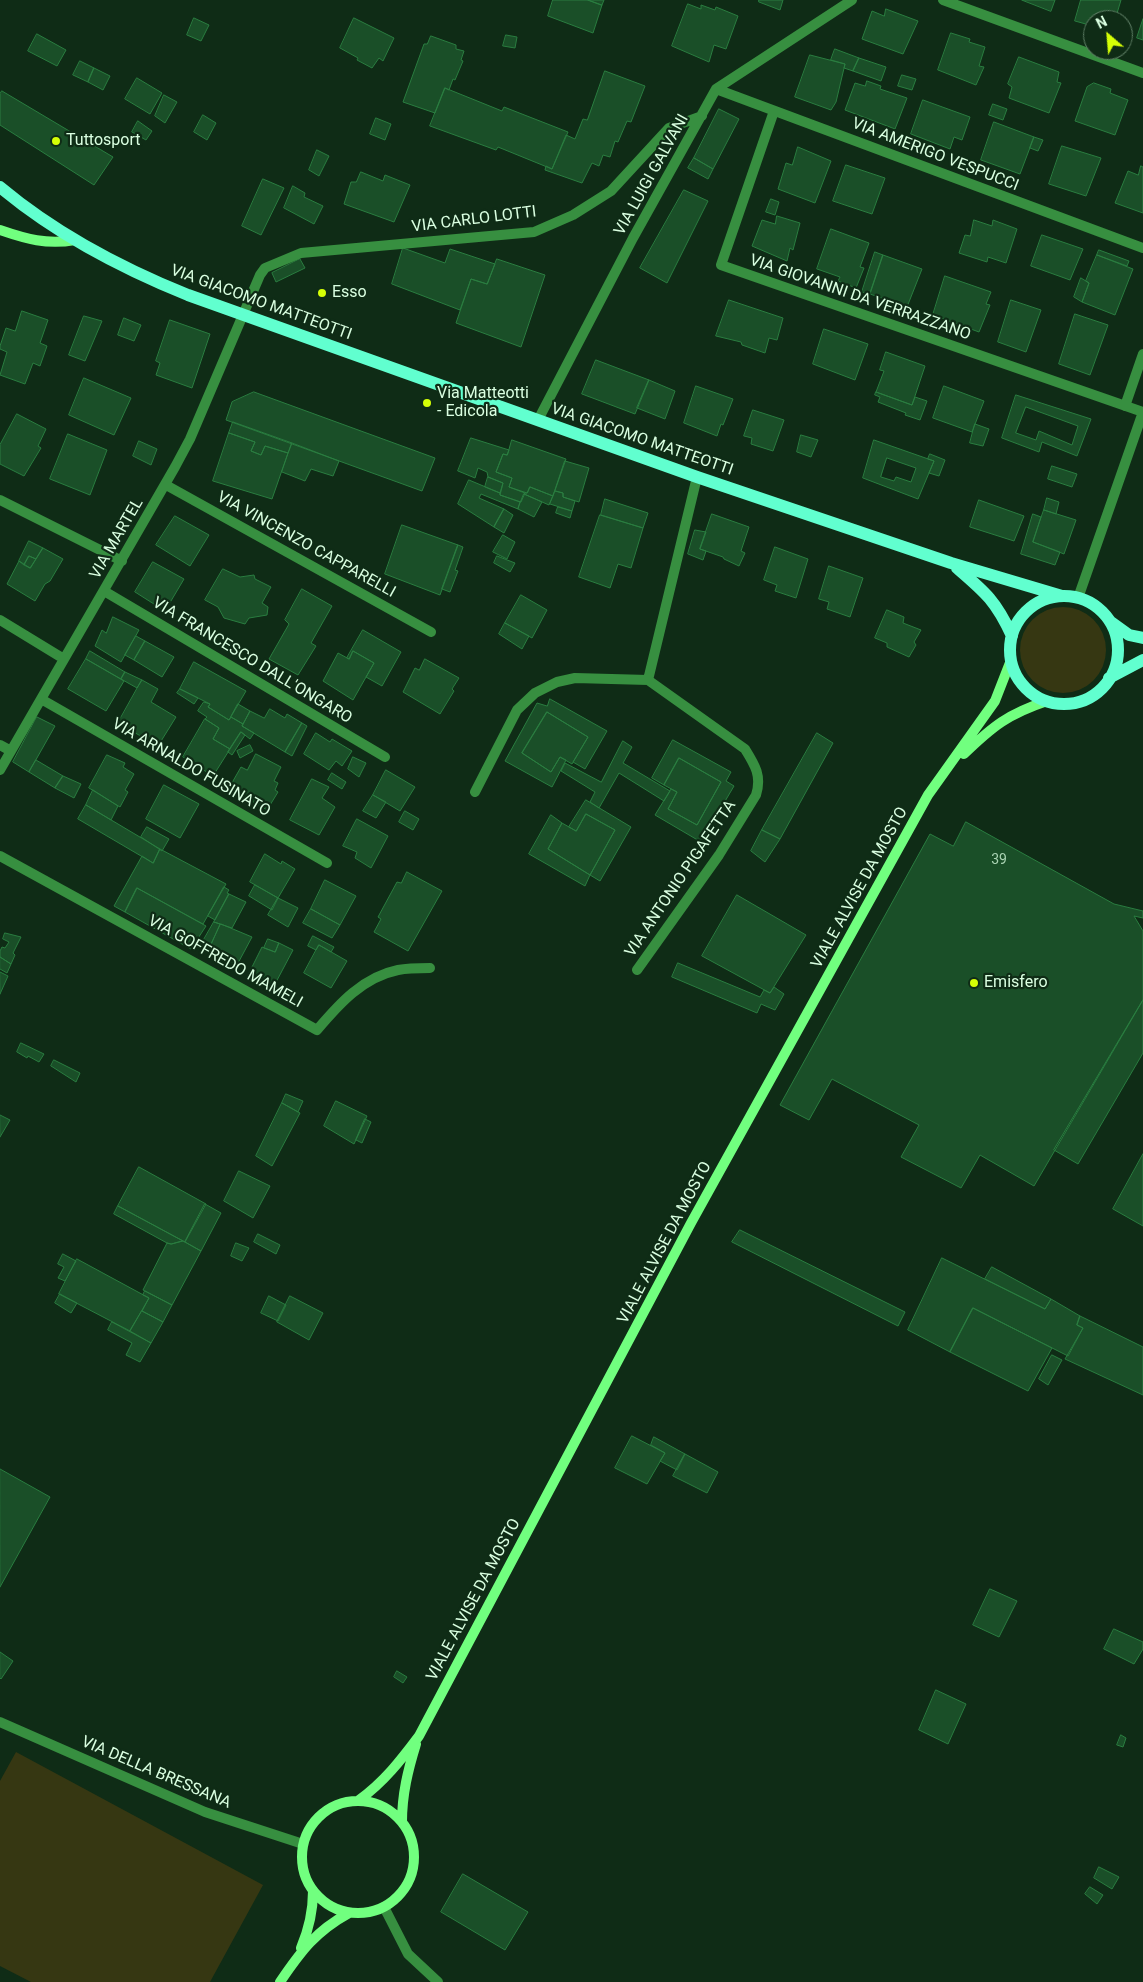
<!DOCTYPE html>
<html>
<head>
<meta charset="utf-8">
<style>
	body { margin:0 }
	#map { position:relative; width:1143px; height:1982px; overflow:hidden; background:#0f2c16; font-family:Roboto,sans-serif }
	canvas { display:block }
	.north { position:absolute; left:1083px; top:10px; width:50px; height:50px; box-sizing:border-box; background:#0f2c16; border:1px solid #608067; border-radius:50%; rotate:333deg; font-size:14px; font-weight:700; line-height:20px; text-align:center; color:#daffe1 }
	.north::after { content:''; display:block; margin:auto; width:18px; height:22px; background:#d5ff06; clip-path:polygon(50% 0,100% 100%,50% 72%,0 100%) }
</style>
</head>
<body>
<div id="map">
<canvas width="1143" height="1982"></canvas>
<div class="north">N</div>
</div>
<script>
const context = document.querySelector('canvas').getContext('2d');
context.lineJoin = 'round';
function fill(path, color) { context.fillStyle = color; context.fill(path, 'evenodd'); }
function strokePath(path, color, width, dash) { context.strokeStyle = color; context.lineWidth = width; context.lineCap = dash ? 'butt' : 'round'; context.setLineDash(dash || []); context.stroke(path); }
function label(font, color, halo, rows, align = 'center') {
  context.font = font + ' Roboto,sans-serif'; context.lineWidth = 4.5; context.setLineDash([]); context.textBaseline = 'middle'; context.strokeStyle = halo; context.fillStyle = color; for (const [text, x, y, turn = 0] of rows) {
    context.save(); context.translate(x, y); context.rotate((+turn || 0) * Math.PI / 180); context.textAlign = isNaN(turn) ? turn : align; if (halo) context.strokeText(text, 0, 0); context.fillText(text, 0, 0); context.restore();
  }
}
fill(new Path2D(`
	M1020 650a43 43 0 1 1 86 0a43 43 0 1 1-86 0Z
	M16,1752L263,1885L210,1982H31L0,1966V1781Z`), '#363712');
const building = new Path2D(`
	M553,0H588L602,5L593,33L548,16Z
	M588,0H604L602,5Z
	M759,0H783L780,10L759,2Z
	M1022,0H1055L1051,11Z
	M1081,0H1121L1115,20H1093V26L1075,21Z
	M688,4L701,9V5L715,10L716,7L738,16L726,49L714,45L709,62L672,46Z
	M886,9L918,21L903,54L862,39L872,11L884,16Z
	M194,18L209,25L201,41L187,35Z
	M354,18L394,38L383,61L379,58L372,68L357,60L358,58L340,48Z
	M1143,19V40L1137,38Z
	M951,33L970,39L969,42L985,47L979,66L984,67L976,85L938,70Z
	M37,34L66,50L57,66L28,51Z
	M506,35L517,37L515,48L503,46Z
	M431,36L456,45V49L464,51L461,60L463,61L455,80L453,79L449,90L445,88L435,113L403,102L424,44H427Z
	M835,49L859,58L853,71L844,68L845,64L831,60Z
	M810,55L845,64L836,102L831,110L795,97Z
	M1019,57L1059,72L1057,82L1061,83L1049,113L1009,98L1012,87L1008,84Z
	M859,58L886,67L881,81L853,71Z
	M80,61L94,68L88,82L73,75Z
	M94,68L110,76L103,90L88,82Z
	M605,71L645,86L631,122L627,121L618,142L615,141L610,157L603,155L599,166L592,163L582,183L545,170L546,166L552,169L566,135L575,139L583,119L587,120Z
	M902,75L916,79L912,90L898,86Z
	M137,78L162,93L150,114L125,99Z
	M867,81L881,86L880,89L907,98L895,129L845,110L855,83L865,86Z
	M1094,83L1111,89L1110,93L1128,100L1115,135L1075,121L1087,87Z
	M445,88L502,111L504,107L568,132L552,169L498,147L496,150L430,126Z
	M2,91L113,157L94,185L0,125V94Z
	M164,95L177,102L165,123L155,116Z
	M923,100L970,117L962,140L954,137L950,149L911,134Z
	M993,104L1007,109L1003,120L989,115Z
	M719,109L739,119L713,169L694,158Z
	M203,115L216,123L207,140L194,132Z
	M376,118L391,124L385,140L370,134Z
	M138,121L152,131L146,140L132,132Z
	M994,122L1034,137L1020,174L981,160Z
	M1034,137L1043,140L1038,151L1030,148Z
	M1062,146L1101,158L1086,196L1049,184Z
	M798,147L831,161L815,203L778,189L786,163L792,165Z
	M317,150L329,156L319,176L309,170Z
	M694,158L713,169L708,179L688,168Z
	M846,165L885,178L872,214L833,201Z
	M1141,166L1143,167V213L1115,203L1128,171L1138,175Z
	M361,172L383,181L385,175L410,185L394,222L344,204L351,182H356Z
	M263,179L284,188L261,235L242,226Z
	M293,186L305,193L304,197L323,206L314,224L284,208Z
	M684,190L708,201L667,283L640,268Z
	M771,199L779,202L775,215L766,212Z
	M777,216L800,223L793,250L790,248L787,261L752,246L762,220L775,224Z
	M974,220L992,226L993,220L1017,229L1006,263L988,257L987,262L959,253L965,235L970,236Z
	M831,229L869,243L860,267L864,268L856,288L838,281L840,277L817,269Z
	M1042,235L1083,249L1070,280L1031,266Z
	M403,248L445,263L450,249L495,264L487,284L471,279L460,310L392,284Z
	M1099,250L1129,261L1127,266L1097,255Z
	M875,252L883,255L870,294L862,292Z
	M883,255L922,269L907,307L870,294Z
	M1097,255L1133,269L1115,315L1082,302L1089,283L1086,281Z
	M300,259L305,268L276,282L272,273Z
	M497,259L545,275L521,347L456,323L471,279L487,284Z
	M945,276L991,292L986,304L990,305L979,332L933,315Z
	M1081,278L1089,283L1082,302L1074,297Z
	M729,300L783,318L777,340L769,338L765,353L742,345L741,342L716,336Z
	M1011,300L1041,310L1026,352L998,342Z
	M22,311L48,320L40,343L47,346L40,366L33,363L25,384L0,375L7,352L0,349V346L6,328L15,331Z
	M1075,314L1108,325L1090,375L1059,364Z
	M84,316L102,321L85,361L69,355Z
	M124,318L141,325L134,341L118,335Z
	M170,320L210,334L192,388L156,375L160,363L156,361Z
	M824,329L868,344L855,380L813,364Z
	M886,352L925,366L912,405L876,392L884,371L880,370Z
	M596,360L649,380L635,414L582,394Z
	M84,378L131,398L114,435L69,415Z
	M649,380L675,391L665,419L637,408Z
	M696,386L733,399L723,425L721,424L717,436L684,423Z
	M944,386L984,401L972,432L933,418Z
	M254,392L435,458L422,491L226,420L232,402Z
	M876,392L912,405L915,397L927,401L920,420L905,415L906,413L878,402L880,397L875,395Z
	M1016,395L1091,419L1077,456L1042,442L1039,452L1002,438Z
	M1026,407L1078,426L1072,445L1039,431L1036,440L1016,433Z
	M753,410L784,420L773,451L751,444L752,438L744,436Z
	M17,414L46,429L38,446L41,448L24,476L0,464V445Z
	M233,422L292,443L288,453L265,446L261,455L251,451L255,442L229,433Z
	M975,424L989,429L983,446L970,443Z
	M229,433L255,442L251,451L261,455L265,446L288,453L272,499L213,481Z
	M68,434L107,450L90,495L50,479Z
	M801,435L818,440L811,457L797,452Z
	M471,438L509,450L507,455L503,454L496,472L512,478L509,487L525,493L521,502L500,495L503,483L488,477L487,472L478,468L475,478L458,471Z
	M512,440L566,459L553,496L530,487L527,493L509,487L512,478L496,472L503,454L507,455Z
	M874,440L934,461L918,499L863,478Z
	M139,441L157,449L151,465L133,456Z
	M292,443L339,461L333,476L311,469L305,481L282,472Z
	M930,454L945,460L939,476L929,473L934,461L928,459Z
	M887,458L916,468L911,482L896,477L894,481L881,477Z
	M565,461L589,468L579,502L563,497V493L555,491Z
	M1052,466L1077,474L1072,487L1048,479Z
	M488,477L503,483L500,493L485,487Z
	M469,480L500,493V495L520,502L518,509L481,494L479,498L504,509L494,527L458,504Z
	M530,487L553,496L549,505L524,494L525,493H527Z
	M555,491L563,493V497L575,501L572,511L550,504Z
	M524,494L542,502L534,517L518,509Z
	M1047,498L1059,502L1056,514L1044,510Z
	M605,499L648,513L643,528L601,515Z
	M979,500L1024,516L1014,541L970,527Z
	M558,507L572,511L570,518L556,513Z
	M504,509L513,515L504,533L494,527Z
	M1044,510L1076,520L1064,554L1033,542Z
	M712,514L749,527L741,551L745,553L739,566L724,559L723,557L700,549Z
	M1033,514L1041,517L1033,542L1060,552L1055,565L1021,554Z
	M600,515L643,528L631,568L618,564L610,588L579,577Z
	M175,516L209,535L190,566L156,545Z
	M402,525L458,545L440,595L385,574Z
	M695,530L706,532L700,549L706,551L703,560L688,554Z
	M503,535L515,542L507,559L493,552Z
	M29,541L43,548L36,559L29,556L24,565L19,561Z
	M458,545L463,547L455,570L458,571L450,592L442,589Z
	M775,547L808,559L796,598L775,591L777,585L764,580Z
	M43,548L63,559L50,581L45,584L35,601L7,584L19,561L30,568Z
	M29,556L36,559L30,568L24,565Z
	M497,556L515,563L510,572L494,563Z
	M153,562L184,579L165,611L135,592Z
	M829,566L863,578L850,617L827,609L829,602L819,599Z
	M223,569L240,577L254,575L255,579L271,587L262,603L268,607L267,615L249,618L245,624L224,618L218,607L205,600Z
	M302,589L332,606L311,643L316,646L298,675L269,659L289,624L285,620Z
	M521,595L547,610L532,638L505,623Z
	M887,610L904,617L903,623L921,630L914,642L916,645L909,657L887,647V643L875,638Z
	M113,617L139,630L121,662L95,646L102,630L106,633Z
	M505,623L529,636L522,649L499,634Z
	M363,630L401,652L382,686L366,677L374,663L353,651L349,659L347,658Z
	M136,636L145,641L134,660L125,655Z
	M145,641L174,657L162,677L134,660Z
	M90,651L125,672L121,679L86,659Z
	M353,651L374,663L353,700L323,681L338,653L349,659Z
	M86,659L124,681L106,711L68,689Z
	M425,659L459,678L452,689L454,691L440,714L403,692L415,668L419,670Z
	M194,662L246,691L229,720L208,707L210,704L180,689Z
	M125,672L142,680L137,688L121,679Z
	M142,680L158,689L151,702L176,717L158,746L118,723Z
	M180,689L198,698L194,704L177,693Z
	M550,699L607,731L585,769L573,762L588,737L547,712L522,753L551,772L560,757L566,760L552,787L505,761L537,703L547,706Z
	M204,702L210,704L208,707L229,720L231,717L243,724L242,726L254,733L250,739L241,732L230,749L213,739L219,728L205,719L207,717L198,711Z
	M238,704L250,711L243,724L231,717Z
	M270,709L285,718L287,714L302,723L285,752L242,726L250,711L264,718Z
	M547,712L588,737L572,764L560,757L551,772L522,753Z
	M37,717L55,726L29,772L13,762Z
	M205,719L219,728L213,739L230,749L213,776L183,757Z
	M302,723L307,726L292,756L285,752Z
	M241,732L245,735L232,755L228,752Z
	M316,733L330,742L332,739L352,751L342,766L336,761L329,770L304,754Z
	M817,733L833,743L780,839L762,830Z
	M673,740L731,772L726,781L734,786L701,842L655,815L671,789L677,792L668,809L697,825L721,782L679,758L664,785L652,778Z
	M623,741L632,747L623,763L670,791L664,801L619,773L599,808L590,802L595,792L561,771L565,763L601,782Z
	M250,745L253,751L240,758L237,751Z
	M256,754L281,767L274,781L278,783L275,790L278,792L267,810L229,788L241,767L247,770Z
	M107,755L125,763L123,767L134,774L125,790L128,792L120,807L89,788Z
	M353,757L366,763L359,777L348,769Z
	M679,758L721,782L697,825L668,809L677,792L664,785Z
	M36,760L63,776L55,788L29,772Z
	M386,770L415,787L400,811L373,795Z
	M332,773L346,782L342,789L328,780Z
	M63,776L81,784L74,798L55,788Z
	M312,779L329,787L322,798L335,807L319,835L290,820Z
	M164,785L199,804L180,838L146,819Z
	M93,790L118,806L111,820L86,805Z
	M373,795L386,802L376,818L363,811Z
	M586,800L631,827L600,881L590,875L615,830L586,814L576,831L569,827Z
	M86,805L160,849L153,863L78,819Z
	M405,811L419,819L413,830L399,822Z
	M586,814L615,830L590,875L548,849L562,823L576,831Z
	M551,815L562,823L548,849L590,875L585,886L529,854Z
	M357,819L388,836L371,868L355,858L357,852L343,846Z
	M966,822L1114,904L1143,911V918L1134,916L1143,931V1000L1034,1186L980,1155L961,1188L901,1157L919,1125L832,1079L809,1120L780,1105L930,834L953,846Z
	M147,827L169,839L162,851L141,837Z
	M762,830L780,839L765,862L751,851Z
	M160,849L226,884L203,924L137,888L125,912L114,906L142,856L153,863Z
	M265,854L281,864L282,861L295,869L278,898L250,882Z
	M407,872L442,891L408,951L374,932L381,919L378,917L397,882L401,883Z
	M325,880L356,896L340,925L311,909Z
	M255,885L278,898L272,910L249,896Z
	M224,887L229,890L227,893L229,894L215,920L208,916Z
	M137,888L206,926L191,949L125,912Z
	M229,894L246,902L232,928L214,922Z
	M737,895L806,935L770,993L702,956Z
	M278,898L298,908L288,927L268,915Z
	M311,909L340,925L332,938L303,923Z
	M214,922L220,924L210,947L202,943Z
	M221,924L252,937L237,965L220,955L219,958L208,951Z
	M5,933L21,937L13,953L15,955L11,964L0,957V951L2,947L5,948L9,942L3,939Z
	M313,936L334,947L331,952L319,945L316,950L308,946Z
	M268,939L279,943L275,952L264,948Z
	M279,943L293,950L274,986L249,973L262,947L275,952Z
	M319,945L347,961L331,988L304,973Z
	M0,957L11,964L7,973L0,969Z
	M678,963L760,997L764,990L770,993L774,987L784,994L775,1010L761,1004L757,1013L672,977Z
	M0,972L8,976L0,994Z
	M1143,1000V1053L1078,1164L1054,1150Z
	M21,1043L44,1054L39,1062L28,1056L27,1058L17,1052Z
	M54,1060L80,1073L76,1082L51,1066Z
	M286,1094L303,1101L298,1112L282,1103Z
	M336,1101L367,1116L354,1144L324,1126Z
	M282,1103L300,1113L272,1166L256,1156Z
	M0,1115L10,1120L0,1137Z
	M365,1119L371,1122L362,1143L356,1140Z
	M1143,1154V1226L1113,1209Z
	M139,1167L206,1204L185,1242L118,1206Z
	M239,1171L270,1186L253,1218L224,1201Z
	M205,1204L221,1213L201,1251L185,1242Z
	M118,1206L183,1241L171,1244L167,1243L114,1214Z
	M740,1230L905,1312L898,1326L732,1242Z
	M258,1234L280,1245L276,1254L254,1242Z
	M183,1241L201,1251L172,1305L143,1290L167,1243L171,1244Z
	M236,1243L249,1248L242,1261L231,1256Z
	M63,1254L76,1261L65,1281L58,1278L64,1267L58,1264Z
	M942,1258L1045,1309L1051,1299L1080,1316L1077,1325L1083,1328L1068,1356L973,1308L950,1352L908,1330Z
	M77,1259L149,1298L130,1331L59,1294Z
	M992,1267L1051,1299L1045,1309L985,1279Z
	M145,1291L172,1305L163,1322L142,1311L149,1298L143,1295Z
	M60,1294L77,1303L71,1313L55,1303Z
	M269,1296L286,1305L278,1321L261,1313Z
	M290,1296L323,1313L309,1340L277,1322Z
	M973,1308L1052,1348L1028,1391L950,1352Z
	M142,1311L163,1322L151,1343L130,1331Z
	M1080,1316L1143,1347V1395L1065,1359L1083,1328L1077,1325Z
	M112,1322L151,1343L140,1362L126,1355L132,1343L108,1330Z
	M1052,1355L1062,1360L1048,1385L1039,1379Z
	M632,1436L665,1453L647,1484L615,1468Z
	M654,1437L685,1454L677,1470L660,1461L665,1453L651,1445Z
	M685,1454L718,1472L707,1493L673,1476Z
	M0,1469L50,1497L0,1587Z
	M990,1589L1017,1601L999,1637L973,1625Z
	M1114,1629L1143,1642V1649L1134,1664L1104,1649Z
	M0,1652L13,1661L1,1679L0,1678Z
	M397,1671L407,1677L403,1683L394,1677Z
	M936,1690L966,1704L948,1744L919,1730Z
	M1121,1735L1126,1738L1123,1747L1117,1745Z
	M1099,1867L1119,1877L1112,1889L1094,1878Z
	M463,1874L528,1912L505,1950L441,1912Z
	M1090,1887L1103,1895L1097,1904L1085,1894Z`);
fill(building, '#1a4f28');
strokePath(building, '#2a7d40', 1);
strokePath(new Path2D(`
	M943,0L1143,73
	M716,89L1143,248
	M774,111L721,265L1143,412
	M1125,406L1143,354
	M538,420L633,238L716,89L852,0
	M166,485L431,632
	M0,500L122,561
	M104,591L385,757
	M1078,598L1143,412
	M0,620L64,659
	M41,699L327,863
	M0,745L11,751
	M0,770L175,467L190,439L260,275L265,268L301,253L534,232L573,215L611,191L669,128L702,116
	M475,792L517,710L535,693L557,682L575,678L648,680L697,477
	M0,856L317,1030C339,1004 363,977 398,970C408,968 419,968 430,968
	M637,970L719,855L756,795C762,776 755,765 745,749L648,680
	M0,1722L205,1812L303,1844
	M384,1907L408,1954L438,1982`), '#378f40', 10);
strokePath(new Path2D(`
	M0,230C26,239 47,245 75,240
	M964,754C993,726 1008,714 1047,701
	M359,1800C384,1782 401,1760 419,1736L691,1223L928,795L995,701L1011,660
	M302 1857a56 56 0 1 1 112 0a56 56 0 1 1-112 0Z
	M402,1822C402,1794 408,1770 416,1744
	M301,1948C309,1929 313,1912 313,1891
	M280,1982C301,1951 316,1931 349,1913`), '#71ff7f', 10);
strokePath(new Path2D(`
	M0,187C56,234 121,268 188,295L697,477L951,563L1062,596
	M957,568C985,592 996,601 1012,636
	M1010 650a54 54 0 1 1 108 0a54 54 0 1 1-108 0Z
	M1111,622L1129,635L1143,638
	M1109,678L1143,660`), '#61ffcf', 12);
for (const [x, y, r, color] of [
	[56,141,5,"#d5ff06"],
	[322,293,5,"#d5ff06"],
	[427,403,5,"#d5ff06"],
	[974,983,5,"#d5ff06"]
]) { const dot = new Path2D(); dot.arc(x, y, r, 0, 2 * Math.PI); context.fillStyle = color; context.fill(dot); strokePath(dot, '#0f2c16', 2); }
label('14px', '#aad3b3', null, [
	["39",999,860]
]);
label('16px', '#daffe1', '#0f2c16', [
	["Tuttosport",66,141],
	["Esso",332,293],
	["Via Matteotti",437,394],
	["- Edicola",437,412],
	["Emisfero",984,983]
], 'left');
label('16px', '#daffe1', '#0f2c16', [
	["VIA AMERIGO VESPUCCI",935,155,21],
	["VIA LUIGI GALVANI",652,175,-61],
	["VIA CARLO LOTTI",474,220,-7],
	["VIA GIOVANNI DA VERRAZZANO",860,298,19],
	["VIA GIACOMO MATTEOTTI",261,303,20],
	["VIA GIACOMO MATTEOTTI",642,440,19],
	["VIA MARTEL",117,539,-60],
	["VIA VINCENZO CAPPARELLI",306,545,29],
	["VIA FRANCESCO DALL'ONGARO",252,661,31],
	["VIA ARNALDO FUSINATO",191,768,30],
	["VIA ANTONIO PIGAFETTA",681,879,-56],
	["VIALE ALVISE DA MOSTO",860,888,-61],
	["VIA GOFFREDO MAMELI",225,962,29],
	["VIALE ALVISE DA MOSTO",665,1243,-62],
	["VIALE ALVISE DA MOSTO",474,1600,-62],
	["VIA DELLA BRESSANA",156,1773,23]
]);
</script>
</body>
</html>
